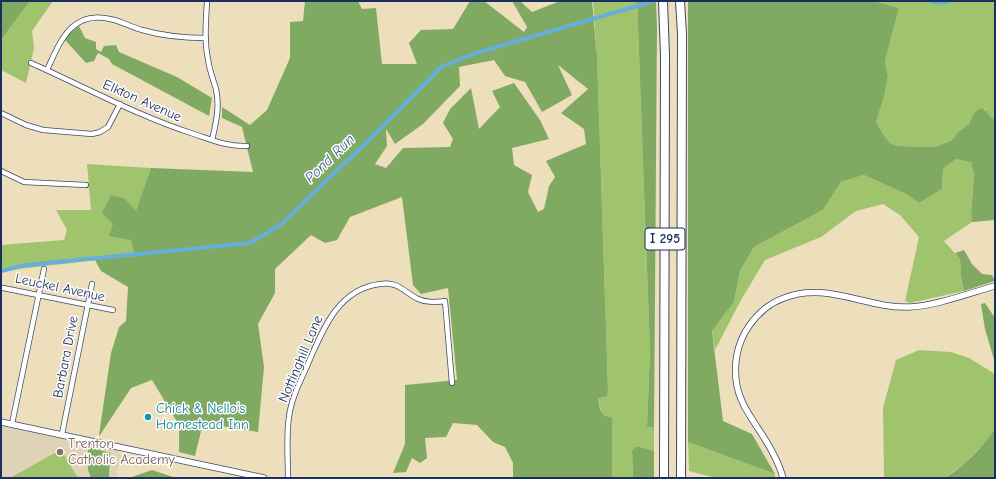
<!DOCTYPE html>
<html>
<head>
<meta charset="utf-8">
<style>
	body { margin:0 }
	#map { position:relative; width:996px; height:479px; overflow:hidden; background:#eddfbc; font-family:"Comic Neue",sans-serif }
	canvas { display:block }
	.frame { position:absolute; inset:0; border:2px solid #1b2f5e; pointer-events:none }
</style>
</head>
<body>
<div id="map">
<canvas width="996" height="479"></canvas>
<div class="frame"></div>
</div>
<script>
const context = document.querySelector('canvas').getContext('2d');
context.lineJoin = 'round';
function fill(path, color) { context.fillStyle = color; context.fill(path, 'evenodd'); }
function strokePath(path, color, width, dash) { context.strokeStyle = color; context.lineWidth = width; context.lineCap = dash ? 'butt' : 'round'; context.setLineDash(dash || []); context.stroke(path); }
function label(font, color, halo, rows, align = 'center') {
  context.font = font + ' "Comic Neue",sans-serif'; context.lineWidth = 3; context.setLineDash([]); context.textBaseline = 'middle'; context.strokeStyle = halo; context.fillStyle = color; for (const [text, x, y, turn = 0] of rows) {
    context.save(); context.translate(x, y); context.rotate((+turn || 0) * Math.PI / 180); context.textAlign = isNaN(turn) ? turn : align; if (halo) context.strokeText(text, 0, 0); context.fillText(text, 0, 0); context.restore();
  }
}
fill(new Path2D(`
	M1,426L117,450L121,456L116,478H1Z`), '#dfd3b6');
fill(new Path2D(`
	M30,1H53L32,31L34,48L26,83L1,70V40Z
	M593,1H637L650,351L647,425L654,428V451L637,446L632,450L633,478H612V458L598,398L608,389L597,56Z
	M874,1H995V120L991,118L984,109L974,116L969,124L958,132L951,141L932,147L897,146L890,143L885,137L876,122L884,97L888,77L885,61L899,8Z
	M956,159L971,161L974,175L971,214L972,222L944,241L960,259L961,276L964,291L910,303L905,301L919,237L900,215L883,204L856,211L821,237L765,260L741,300L715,350L712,331L734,302L740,271L754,247L823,210L841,182L864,175L906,194L919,203L942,189L943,169Z
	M87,164L151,168L136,212L131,240L134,256L1,271V245L64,240L67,230L56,210H91Z
	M919,350L951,352L969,358L995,374V429L986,442L967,461L945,478H884L883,408L896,360Z
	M688,442L775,474V478H716L689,471Z
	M58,451L63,453L78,478H10Z`), '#a0c46e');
fill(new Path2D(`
	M1,1H30L1,40Z
	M305,1H358L362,9L376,8L382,64H417L409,43L421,30L453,29L470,1H484L524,32L527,27L512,1H520L532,12L560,1H592L597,56L608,389L607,396L598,398L600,409L603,415L612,418V478H513V463L505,447L493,442L477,425L453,423L446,437L425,438L427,458L420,463L412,458L406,472L393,473L405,444V385L457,380L448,288L421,294L413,285L402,197L350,217L337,240L325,243L311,235L275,269V293L258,324L264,367L258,432L203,423L195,456L179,452V425L152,380L131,388L100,435H99L111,353L119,327L126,321L128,287L101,271L95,260L134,256L131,240L109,236L113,224L102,213L111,195L125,199L136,211L151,168L253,172L242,127L222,118V107L250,125L267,110L290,58V22L303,21ZM494,60L505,76L525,82L542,112L572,95L558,65L588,89L561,113L584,129L586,144L546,161L555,177L549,186L544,209L538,212L528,192L532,175L514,165L512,148L549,139L540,120L514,83L492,91L500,107L479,129L471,88L450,109L443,123L453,139L450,147L403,148L386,168L375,164L387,146L386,129L395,144L423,124L460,86L459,67Z
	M637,1H656L657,27L654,428L647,426L650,351Z
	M688,1H874L899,8L885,61L888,77L884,97L876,122L885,137L890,143L897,146L933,147L951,141L958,132L969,124L974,113L981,108C986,109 989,117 995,120V220L972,222L971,214L974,175L971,162L956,159L943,169L942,189L919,203L906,194L864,175L841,182L823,210L754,247L740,271L734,302L712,331L723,421L752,434L775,474L688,442Z
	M79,26L85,38L96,42V49L101,52L104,46L116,45L119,52L177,77L212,98L209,116L112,64L109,59L98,53L94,61L86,63L65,40L69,34Z
	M964,250L972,264L982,274L992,275L995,281L964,291L961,276L960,259L955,253Z
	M985,303L995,318V363L985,329L981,304Z
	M995,429V478H945C965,465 982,448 995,429Z
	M637,446L654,451V478H633L632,450Z
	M88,447L110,453L109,478H91L88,470Z
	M152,470L176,478H129Z`), '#80aa61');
strokePath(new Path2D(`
	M931,1C937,3 943,4 949,1
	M1,271L26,265L250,243L280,225L370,139L441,67L476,53L654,1`), '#64afdc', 4);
const minor = new Path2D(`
	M207,1C206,20 204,40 208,59C209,69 213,79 216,89C220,107 216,123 212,140
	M31,63C85,87 138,116 194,134C212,140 228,147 247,146
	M47,70C60,42 71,10 110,19C121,21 131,27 142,30C163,36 184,38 206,38
	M1,113L26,125L43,130L92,134L100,132L108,127L120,104
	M1,171L24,182L86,185
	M3,288L113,310
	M12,424L44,269
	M62,434L92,284
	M288,478C288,458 286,437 289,417C291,399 300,382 307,366C322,332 337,289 380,284C398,281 404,292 418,299C427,303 436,302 445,301L452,383`);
const tertiary = new Path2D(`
	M1,422L264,478
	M783,478C778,459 768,443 757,427C749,414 740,402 737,386C733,365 737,343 749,326C758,313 770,303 784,298C827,281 867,309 910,307C935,306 970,293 995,286`);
const motorway = new Path2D(`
	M663,1L665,56L664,478
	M680,1L682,34L681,478`);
strokePath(minor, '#3a496c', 6);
strokePath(tertiary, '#3a496c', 7);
strokePath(motorway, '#3a496c', 10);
strokePath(minor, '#fff', 4.5);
strokePath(tertiary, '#fff', 5.5);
strokePath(motorway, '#fff', 8);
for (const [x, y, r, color] of [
	[148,417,4,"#0f9aa8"],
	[60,452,4,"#8d6e63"]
]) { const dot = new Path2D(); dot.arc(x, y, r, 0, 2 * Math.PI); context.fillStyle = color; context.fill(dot); strokePath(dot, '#fff', 1.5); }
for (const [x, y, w] of [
	[665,239,40]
]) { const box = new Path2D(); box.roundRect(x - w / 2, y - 11, w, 22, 3); context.fillStyle = '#fff'; context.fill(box); strokePath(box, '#1b2f5e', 1); }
label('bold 13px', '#1b2f5e', null, [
	["I 295",665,239]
]);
label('14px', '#1b2f5e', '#fff', [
	["Elkton Avenue",142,101,24],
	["Leuckel Avenue",60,288,12],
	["Barbara Drive",66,357,-79],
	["Nottinghill Lane",301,359,-67]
]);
label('14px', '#0d838f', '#fff', [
	["Chick & Nello’s",156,409],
	["Homestead Inn",156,425]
], 'left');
label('14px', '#785e54', '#fff', [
	["Trenton",68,444],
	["Catholic Academy",68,460]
], 'left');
label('italic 15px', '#355c8a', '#fff', [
	["Pond Run",330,159,-44]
]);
</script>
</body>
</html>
